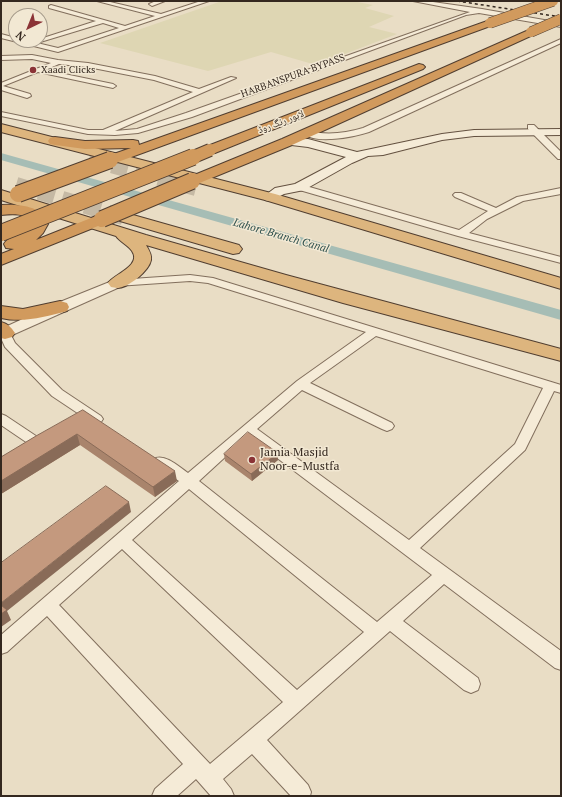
<!DOCTYPE html>
<html>
<head>
<meta charset="utf-8">
<style>
	body { margin:0 }
	#map { position:relative; width:562px; height:797px; overflow:hidden; background:#e9ddc5; font-family:"PT Serif",serif }
	canvas { display:block }
	.frame { position:absolute; inset:0; border:2px solid #34281f; pointer-events:none }
	.north { position:absolute; left:8px; top:8px; width:40px; height:40px; box-sizing:border-box; background:#f2e8d3; border:1px solid #a69b8b; border-radius:50%; rotate:223deg; font-size:11px; font-weight:700; line-height:16px; text-align:center; color:#34281f }
	.north::after { content:''; display:block; margin:auto; width:14px; height:18px; background:#8b3336; clip-path:polygon(50% 0,100% 100%,50% 72%,0 100%) }
</style>
</head>
<body>
<div id="map">
<canvas width="562" height="797"></canvas>
<div class="frame"></div>
<div class="north">N</div>
</div>
<script>
const context = document.querySelector('canvas').getContext('2d');
context.lineJoin = 'round';
function fill(path, color) { context.fillStyle = color; context.fill(path, 'evenodd'); }
function strokePath(path, color, width, dash) { context.strokeStyle = color; context.lineWidth = width; context.lineCap = dash ? 'butt' : 'round'; context.setLineDash(dash || []); context.stroke(path); }
function label(font, color, halo, rows, align = 'center') {
  context.font = font + ' "PT Serif","Noto Naskh Arabic",serif'; context.lineWidth = 3; context.setLineDash([]); context.textBaseline = 'middle'; context.strokeStyle = halo; context.fillStyle = color; for (const [text, x, y, turn = 0] of rows) {
    context.save(); context.translate(x, y); context.rotate((+turn || 0) * Math.PI / 180); context.textAlign = isNaN(turn) ? turn : align; if (halo) context.strokeText(text, 0, 0); context.fillText(text, 0, 0); context.restore();
  }
}
fill(new Path2D(`
	M222,1H352L373,5L365,8L394,16L369,27L397,34L316,65L271,52L208,71L100,43Z`), '#ded6b3');
fill(new Path2D(`
	M1,153L561,310V320L1,160Z`), '#a6bdb5');
strokePath(new Path2D(`
	M89,159L196,188
	M16,185L126,218`), '#c5b9a4', 16, [16, 8]);
const minor = new Path2D(`
	M97,1H106L161,14L201,1H209L58,52L1,38V34L16,38V40L30,42L40,40V39L96,21L49,8V6L51,5L125,26L155,16ZM103,23L119,28L58,48L37,43Z
	M156,1H165L152,6L149,4Z
	M413,1H426L482,9L561,23V27L479,13L466,15L192,117L138,133L115,135L88,134L1,116V112L88,130H103L193,92L154,80L88,67L59,64L45,70L113,84L116,86L113,88L38,72L3,86L30,94L31,96L27,98L1,90V83L51,63L32,59L1,60V56L32,55L58,60L88,63L155,76L199,89L231,77L236,78L115,131L137,129L186,113L470,12Z
	M561,39V43L369,132C353,137 316,145 302,133L306,131C325,135 344,134 363,128Z
	M528,125H534L561,152V159H558L528,129Z
	M299,184L459,230L488,211L455,197L453,195L455,193H461L496,208L517,197L561,188V194L523,201L487,219L469,233L561,257V263L458,236L296,189L295,187Z
	M190,275L213,278L561,385V393L554,391L525,450L420,548L561,651V670L555,668L444,584L403,621L478,678L480,684L478,690L471,693L464,690L390,631L267,740L308,785L311,792L310,796H291L252,754L223,779L231,789L234,796H211L196,779L177,796H152L155,789L183,764L47,616L7,652L1,654V635L179,481L156,466L154,462L156,458C167,455 179,467 188,473L297,381L366,332L208,283L190,281L117,286L112,283L117,280ZM376,336L543,388L515,444L409,540L257,429L302,390L382,429L387,431L392,429L394,426L392,423L310,383ZM248,436L432,575L377,622L199,481ZM189,489L364,632L297,690L132,540ZM122,549L283,702L210,764L59,605Z
	M1,327L9,331L15,343L62,390L101,416L103,419L101,422L96,424L91,422L52,396L5,347L1,338Z
	M1,414L6,416L39,438L41,441L39,444L34,446L29,444L1,425Z`);
const tertiary = new Path2D(`
	M117,279L122,280L124,283L122,286L1,340V329L55,304Z`);
const secondary = new Path2D(`
	M561,129V135L474,136L442,140L383,155L368,156L352,163L304,190L284,194L270,201L265,200L263,197L275,188L295,184L346,157L308,147L283,144L281,142L283,140L308,139L357,152L442,134L474,130Z`);
const trunk = new Path2D(`
	M1,124L275,194L561,278V289L265,200L1,132Z
	M1,190L146,235L286,275L561,349V361L343,303L146,245C149,250 152,255 151,260C149,271 128,288 117,288C115,288 113,287 111,287L108,283C114,274 142,266 132,251C128,245 120,242 116,236L1,200Z
	M126,213L239,245L242,249L239,253L233,254L120,221L118,218L120,215Z`);
const motorway = new Path2D(`
	M490,20L493,21L495,23L493,25L115,163L110,164L105,163L103,160L105,157L131,148L85,149L55,145L50,144L48,141L50,138L55,137L85,141L133,140L138,141L139,145Z
	M531,29L536,32L535,34L292,145L197,184L192,185L187,184L185,181L187,178L282,139Z
	M419,64L423,65L425,67L423,69L215,153L210,154L205,153L203,150L205,147Z
	M1,205C17,204 43,205 48,224L43,233L36,240L96,216L102,214L108,216L110,219L108,222L1,265V254L14,249L6,248L4,244C10,234 26,237 31,224C29,212 10,214 1,215Z
	M60,301L67,303L69,307L67,311C45,317 23,323 1,318V306L23,309Z
	M1,322C8,324 11,327 15,333L12,337L5,339L1,338Z`);
strokePath(minor, '#826f5d', 2);
strokePath(tertiary, '#826f5d', 2);
strokePath(secondary, '#645140', 2);
strokePath(trunk, '#513e30', 2);
strokePath(motorway, '#513e30', 2);
fill(minor, '#f5ebd7');
fill(tertiary, '#f5ebd7');
fill(secondary, '#f5ebd7');
fill(trunk, '#ddb57e');
fill(motorway, '#d19a5d');
strokePath(new Path2D(`
	M457,1L561,17`), '#34281f', 1.5, [3, 3]);
const motorwayBridgeFar2 = new Path2D(`
	M490,23L553,1
	M531,32L561,19`);
const motorwayBridgeFar1 = new Path2D(`
	M191,158L210,150`);
const motorwayBridge = new Path2D(`
	M18,194L110,160
	M102,219L192,181
	M1,233L193,157`);
strokePath(motorwayBridgeFar2, '#513e30', 11, []);
strokePath(motorwayBridgeFar1, '#513e30', 14, []);
strokePath(motorwayBridge, '#513e30', 18, []);
strokePath(motorwayBridgeFar2, '#d19a5d', 10);
strokePath(motorwayBridgeFar1, '#d19a5d', 12);
strokePath(motorwayBridge, '#d19a5d', 16);
fill(new Path2D(`
	M83,410L177,481L155,497L80,445L1,494V457Z
	M278,453V460L252,481L225,461L224,454Z`), '#a9846c');
fill(new Path2D(`
	M77,434L80,445L1,494V481Z
	M278,453V460L252,481L251,474Z
	M175,471L177,481L155,497L153,487Z
	M129,502L131,512L7,611L11,620L1,627V603Z`), '#896b58');
const building = new Path2D(`
	M83,410L175,471L153,487L77,434L1,481V457L36,436Z
	M248,432L278,453L251,474L224,454Z
	M106,486L129,502L1,603V563Z
	M1,605L7,610L1,614Z`);
fill(building, '#c4997e');
strokePath(building, '#896b58', 1);
for (const [x, y, r, color] of [
	[33,70,4,"#8b3336"],
	[252,460,4,"#8b3336"]
]) { const dot = new Path2D(); dot.arc(x, y, r, 0, 2 * Math.PI); context.fillStyle = color; context.fill(dot); strokePath(dot, '#f2e8d3', 1.5); }
label('10px', '#34281f', '#f2e8d3', [
	["Xaadi Clicks",41,70]
], 'left');
label('10px', '#34281f', '#f2e8d3', [
	["HARBANSPURA BYPASS",293,76,-20],
	["لاہور رنگ روڈ",281,122,-21]
]);
label('italic 11px', '#30524f', '#f2e8d3', [
	["Lahore Branch Canal",281,236,16]
]);
label('12px', '#34281f', '#f2e8d3', [
	["Jamia Masjid",260,453],
	["Noor-e-Mustfa",260,467]
], 'left');
</script>
</body>
</html>
